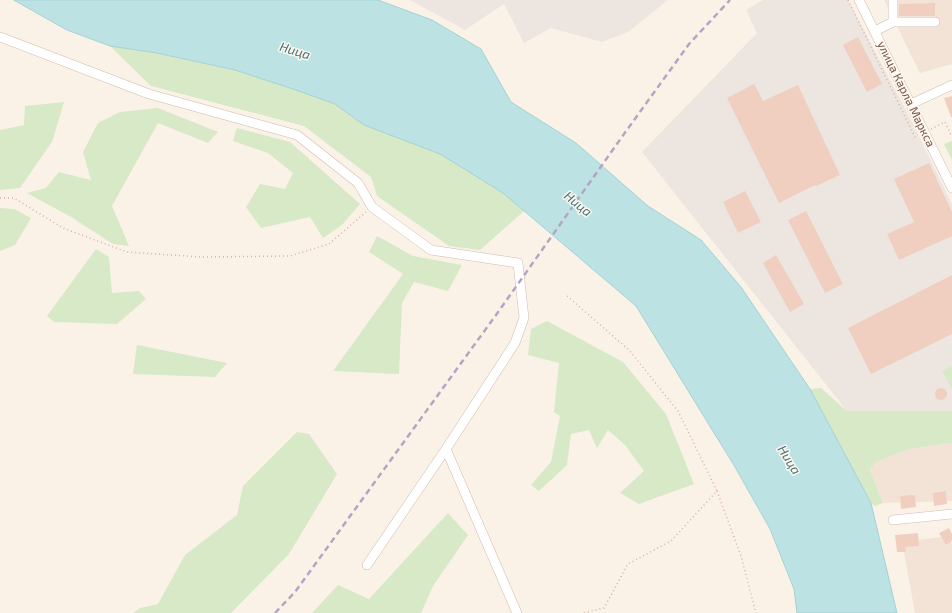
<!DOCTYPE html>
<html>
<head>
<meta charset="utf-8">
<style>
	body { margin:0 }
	canvas { display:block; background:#fbf2e7 }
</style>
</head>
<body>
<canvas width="952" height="613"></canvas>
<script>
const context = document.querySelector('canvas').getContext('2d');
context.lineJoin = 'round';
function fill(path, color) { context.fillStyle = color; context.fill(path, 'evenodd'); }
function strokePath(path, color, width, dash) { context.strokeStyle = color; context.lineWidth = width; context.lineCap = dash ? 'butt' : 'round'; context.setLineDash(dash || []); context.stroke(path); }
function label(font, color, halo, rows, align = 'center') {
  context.font = font + ' "Exo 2",sans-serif'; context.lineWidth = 3; context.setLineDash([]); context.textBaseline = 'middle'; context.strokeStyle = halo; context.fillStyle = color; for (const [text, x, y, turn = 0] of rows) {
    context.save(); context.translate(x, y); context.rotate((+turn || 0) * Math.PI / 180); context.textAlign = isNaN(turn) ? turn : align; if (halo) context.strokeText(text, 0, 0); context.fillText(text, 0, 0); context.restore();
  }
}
fill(new Path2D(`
	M884,0H952V64L920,73Z
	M952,443V501L883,503L870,470L876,462L909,449Z
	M948,536L952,544V613H915L902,542Z`), '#f3e3d6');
fill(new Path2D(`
	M410,0H668L628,32L602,42L551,28L524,43L504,4L465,30Z
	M763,0H848L911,120L952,204V366L942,371L952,389V411H847L642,152L757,33L746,10Z`), '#ece5e0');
fill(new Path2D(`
	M110,46L157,53L235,70L293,89L335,104L364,125L440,154L503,193L524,211L480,250L449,246L377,196L371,177L304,126L151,86Z
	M64,102L52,142L20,188L0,190V130L24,125L25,106Z
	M158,108L218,132L208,143L158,123L112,206L129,246L113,244L71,217L27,193L46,188L59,172L91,180L83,152L98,123L120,112Z
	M237,128L290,142L360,204L342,225L323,238L310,217L261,228L246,207L260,184L285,189L293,173L268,153L233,141Z
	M952,141V160L944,144Z
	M0,208L14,209L31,218L15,245L0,251Z
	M377,236L413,256L462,265L448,291L414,282L402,303L399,374L333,371L403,274L369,252Z
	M96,249L109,257L112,293L139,291L146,299L117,324L54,322L47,316Z
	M547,321L623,362L666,414L694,484L639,504L620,493L644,471L625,445L608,430L597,448L589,430L571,434L567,465L539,491L531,485L551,462L560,416L554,412L559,363L528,355L531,329Z
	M137,345L227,363L215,377L133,374Z
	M952,366V389L942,371Z
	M821,388L847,411H952V443L909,449L876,462L870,470L883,503L875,506L871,503L810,389Z
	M297,432L309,434L337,474L289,554L231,613H133L140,608L158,604L185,555L237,515L243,486Z
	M448,513L468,535L433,586L421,613H312L338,585L369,599Z`), '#d7e9c6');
const water = new Path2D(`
	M14,0H378L432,20L481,49L511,102L576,143L648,206L701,240L741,287L810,389L871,503L897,613H797L794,589L770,529L735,467L636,306L503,193L440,154L364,125L335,104L293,89L235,70L157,53L110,46L67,30Z`);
fill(water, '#bce2e4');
strokePath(water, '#a3d2d6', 1);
fill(new Path2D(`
	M935,3V16H899V4Z
	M858,37L882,84L867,92L843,45Z
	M754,84L763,101L798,85L840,175L816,186L815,185L779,203L727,98Z
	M952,96V117H951L944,98Z
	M929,163L952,212V236L899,260L887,234L914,222L894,179Z
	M745,191L761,222L738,233L723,202Z
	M806,211L843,284L825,293L788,220Z
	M776,255L804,304L790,312L763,263Z
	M952,275V334L871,374L848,328Z
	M935 394a6 6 0 1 1 12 0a6 6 0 1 1-12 0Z
	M946,491L947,504L934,506L933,493Z
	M915,495L916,507L901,509L900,496Z
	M949,528L952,534V541L946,545L939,533Z
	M918,533L919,546L905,547L906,552H897L895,535Z`), '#f0cfc0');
const minor = new Path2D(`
	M859,0L952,188
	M893,0V22
	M875,31L893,22H935
	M0,37L149,94L297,135L358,183L372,207L431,250L518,263L524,318L515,343L446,449L517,613
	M911,104L952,85
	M893,520L952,514
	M367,565L446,449`);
strokePath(minor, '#cfbbb0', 10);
strokePath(new Path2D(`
	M848,0L915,137L917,136
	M931,129L945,122L952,137
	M0,198H14L63,228L127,252L201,257L290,256L329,244L366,212
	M567,296L629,350L678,411L717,491L671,541L628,564L604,608L582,613
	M717,491L741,556L756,613`), '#d5b2a3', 1.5, [1, 3]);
strokePath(minor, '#fff', 9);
strokePath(new Path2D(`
	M275,613L295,592L496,315L624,134L689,44L730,0`), '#b4a5c5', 2.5, [6, 4]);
label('12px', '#74574c', '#fef6ed', [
	["улица Карла Маркса",906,94,64]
]);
label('italic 13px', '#407478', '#fef6ed', [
	["Ница",295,51,17],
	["Ница",578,204,39],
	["Ница",789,460,58]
]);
</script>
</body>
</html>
